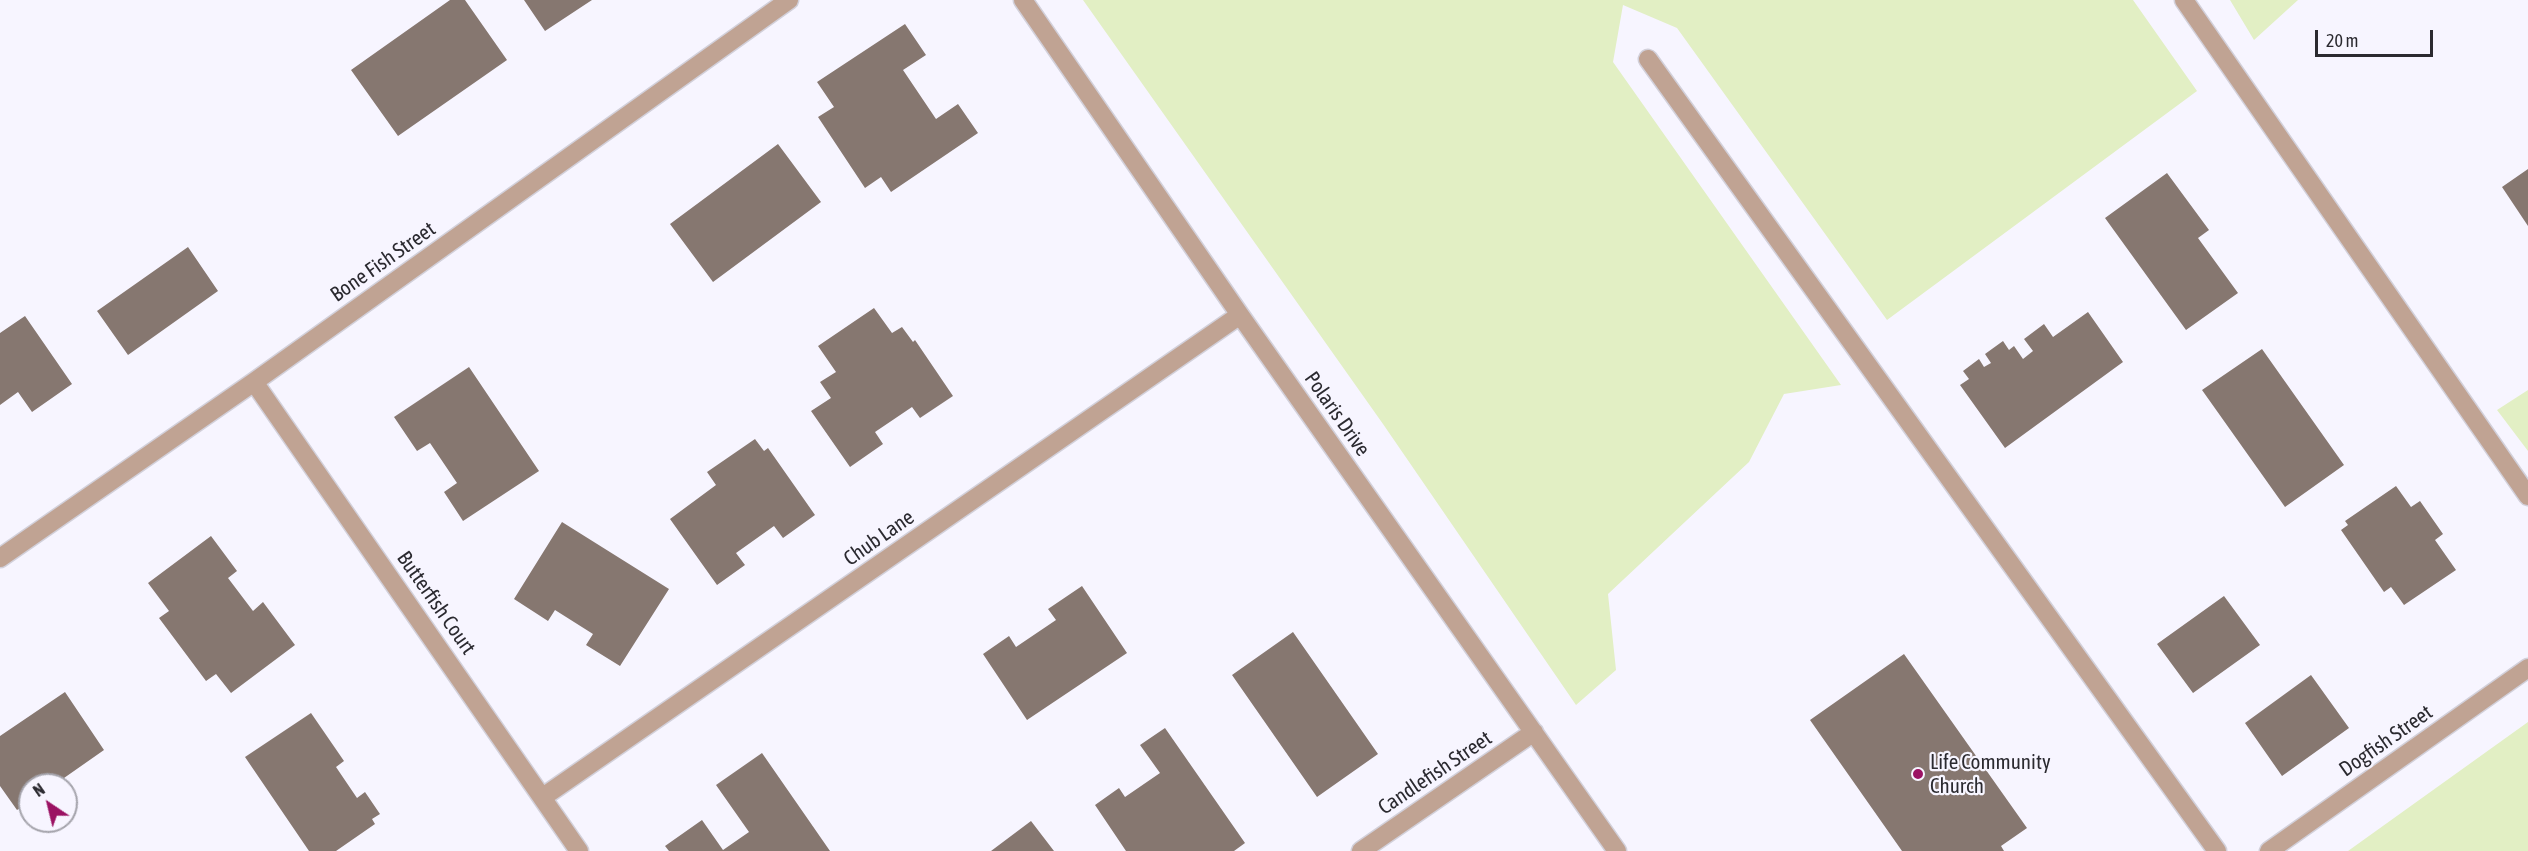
<!DOCTYPE html>
<html>
<head>
<meta charset="utf-8">
<style>
	body { margin:0 }
	#map { position:relative; width:2528px; height:851px; overflow:hidden; background:#f7f5ff; font-family:"Asap Condensed",sans-serif }
	canvas { display:block }
	.north { position:absolute; left:18px; top:773px; width:60px; height:60px; box-sizing:border-box; background:#f7f5ff; border:2px solid #a5a4ac; border-radius:50%; rotate:325deg; font-size:16px; font-weight:700; line-height:24px; text-align:center; color:#2b2a30 }
	.north::after { content:''; display:block; margin:auto; width:21px; height:27px; background:#9b1263; clip-path:polygon(50% 0,100% 100%,50% 72%,0 100%) }
	.scale { position:absolute; left:2315px; top:30px; width:118px; height:27px; box-sizing:border-box; border:3px solid #2b2a30; border-top:0; padding-left:8px; font-size:18px; line-height:21px; white-space:nowrap; color:#2b2a30; -webkit-text-stroke:4px #f7f5ff; paint-order:stroke }
</style>
</head>
<body>
<div id="map">
<canvas width="2528" height="851"></canvas>
<div class="north">N</div>
<div class="scale">20 m</div>
</div>
<script>
const context = document.querySelector('canvas').getContext('2d');
context.lineJoin = 'round';
function fill(path, color) { context.fillStyle = color; context.fill(path, 'evenodd'); }
function strokePath(path, color, width, dash) { context.strokeStyle = color; context.lineWidth = width; context.lineCap = dash ? 'butt' : 'round'; context.setLineDash(dash || []); context.stroke(path); }
function label(font, color, halo, rows, align = 'center') {
  context.font = font + ' "Asap Condensed",sans-serif'; context.lineWidth = 4.5; context.setLineDash([]); context.textBaseline = 'middle'; context.strokeStyle = halo; context.fillStyle = color; for (const [text, x, y, turn = 0] of rows) {
    context.save(); context.translate(x, y); context.rotate((+turn || 0) * Math.PI / 180); context.textAlign = isNaN(turn) ? turn : align; if (halo) context.strokeText(text, 0, 0); context.fillText(text, 0, 0); context.restore();
  }
}
fill(new Path2D(`
	M1083,0H2133L2197,91L1887,320L1677,28L1623,5L1613,62L1841,385L1784,394L1749,462L1608,594L1616,670L1576,705L1383,424Z
	M2230,0H2298L2254,40Z
	M2528,390V451L2497,410Z
	M2528,722V851H2348Z`), '#e2efc4');
fill(new Path2D(`
	M450,0H465L507,60L398,136L351,70Z
	M524,0H592L545,31Z
	M905,24L926,55L903,70L936,119L958,104L978,133L891,192L881,177L865,188L818,117L834,107L817,82Z
	M778,144L821,202L713,282L670,224Z
	M2528,169V226L2502,187Z
	M2167,173L2209,230L2198,238L2238,293L2186,330L2105,218Z
	M188,247L218,291L128,355L97,311Z
	M874,308L892,333L902,327L913,342L915,340L953,396L920,418L912,407L875,432L883,444L850,467L811,411L831,398L820,382L836,372L818,346Z
	M2088,312L2123,362L2005,448L1960,385L1969,379L1963,371L1979,359L1984,367L1991,363L1985,354L2003,341L2009,350L2014,346L2023,359L2033,351L2024,339L2044,324L2053,337Z
	M25,316L72,384L32,412L18,392L0,405V333Z
	M2262,349L2344,465L2285,507L2202,390Z
	M469,367L539,471L463,521L444,492L457,483L430,443L417,451L394,417Z
	M755,439L764,451L768,448L815,515L783,538L774,526L736,553L745,565L717,585L670,519L716,485L707,472Z
	M2396,486L2411,507L2420,501L2443,534L2435,540L2456,570L2404,605L2391,587L2384,592L2341,530L2348,525L2345,521Z
	M562,522L669,589L620,666L586,645L593,634L555,610L548,621L514,599Z
	M211,536L237,571L228,578L253,611L263,602L295,645L231,693L216,674L206,681L159,618L169,611L148,583Z
	M1082,586L1127,653L1027,720L983,654L1009,636L1016,647L1056,620L1048,609Z
	M2224,596L2260,645L2193,693L2157,644Z
	M1293,632L1378,754L1317,797L1232,675Z
	M1904,654L2027,828L2001,846L2004,851H1902L1810,720Z
	M2311,675L2349,728L2282,776L2245,723Z
	M65,692L104,750L54,785H30V801L17,810L0,786V736Z
	M311,713L344,761L336,767L357,798L365,792L380,814L372,819L375,824L336,851H309L245,757Z
	M1165,728L1245,843L1234,851H1126L1095,805L1119,788L1125,797L1160,773L1140,745Z
	M762,753L830,851H669L665,846L702,820L723,850L749,832L716,785Z
	M1031,821L1054,851H991Z`), '#867770');
const street = new Path2D(`
	M1023,0L1240,315L1617,851
	M2184,0L2528,496
	M1648,59L2217,851
	M254,382L579,851
	M0,558L254,382L789,0
	M543,797L1240,315
	M1361,851L1534,732
	M2269,851L2528,668`);
strokePath(street, '#d2d0da', 21);
strokePath(street, '#c0a393', 18);
for (const [x, y, r, color] of [
	[1918,774,6,"#9b1263"]
]) { const dot = new Path2D(); dot.arc(x, y, r, 0, 2 * Math.PI); context.fillStyle = color; context.fill(dot); strokePath(dot, '#f7f5ff', 2); }
label('21px', '#2b2a30', '#f7f5ff', [
	["Bone Fish Street",383,262,-35],
	["Polaris Drive",1337,414,55],
	["Chub Lane",879,538,-35],
	["Butterfish Court",436,603,55],
	["Dogfish Street",2386,741,-35],
	["Candlefish Street",1435,773,-34]
]);
label('21px', '#2b2a30', '#f7f5ff', [
	["Life Community",1930,762],
	["Church",1930,786]
], 'left');
</script>
</body>
</html>
